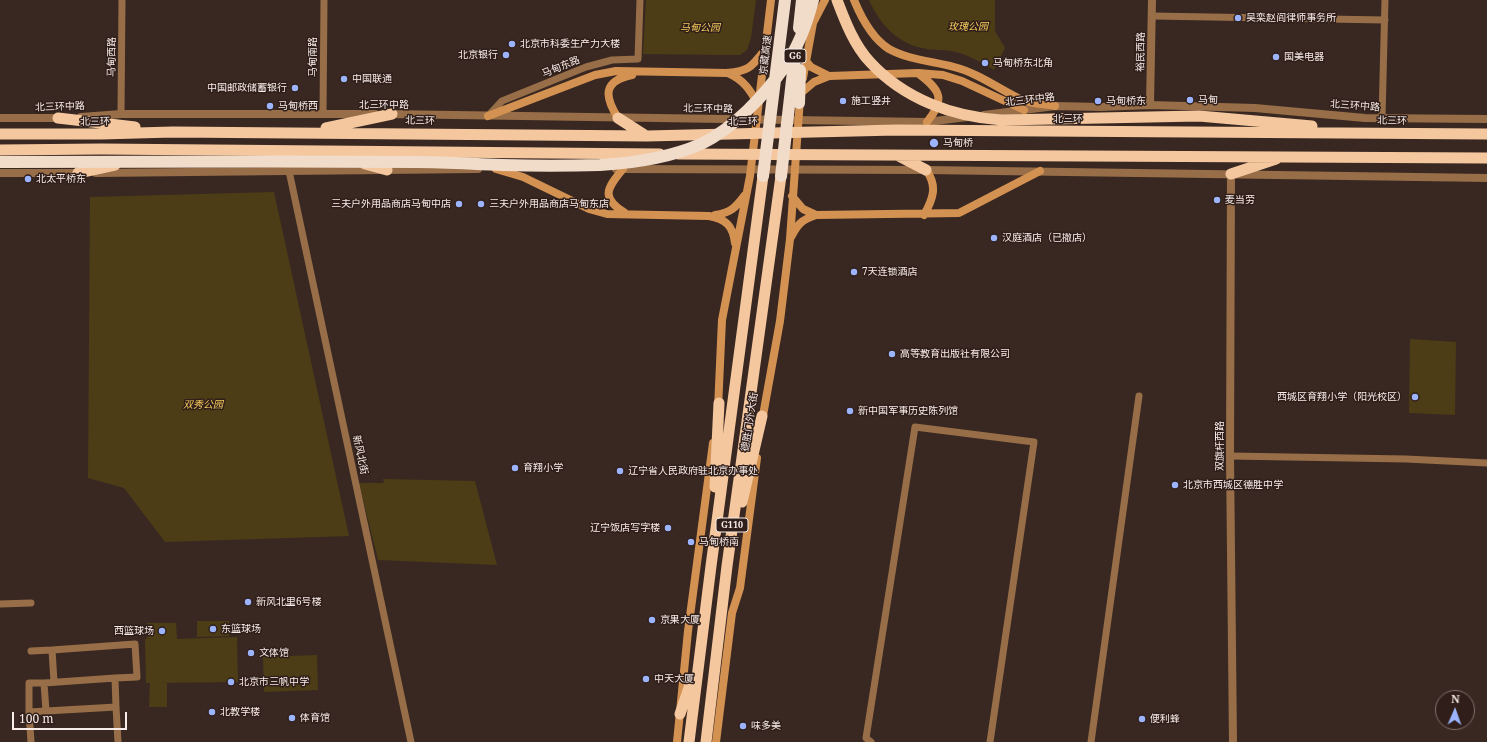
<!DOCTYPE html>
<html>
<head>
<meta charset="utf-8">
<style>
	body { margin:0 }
	#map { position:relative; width:1487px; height:742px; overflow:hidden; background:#392822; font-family:"Noto Serif",serif }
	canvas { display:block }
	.north { position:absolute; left:1435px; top:690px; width:40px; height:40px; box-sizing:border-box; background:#2f1e19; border:1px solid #7f706c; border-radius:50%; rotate:2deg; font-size:11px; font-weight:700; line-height:16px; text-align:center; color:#f8ece8 }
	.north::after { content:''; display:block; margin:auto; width:14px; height:18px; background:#9cb4fd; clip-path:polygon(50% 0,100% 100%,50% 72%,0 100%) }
	.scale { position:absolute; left:12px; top:712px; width:115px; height:18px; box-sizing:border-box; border:2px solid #f8ece8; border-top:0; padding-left:5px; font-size:12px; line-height:14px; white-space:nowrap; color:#f8ece8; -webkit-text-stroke:3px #2f1e19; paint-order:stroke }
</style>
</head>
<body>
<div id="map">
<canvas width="1487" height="742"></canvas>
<div class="north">N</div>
<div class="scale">100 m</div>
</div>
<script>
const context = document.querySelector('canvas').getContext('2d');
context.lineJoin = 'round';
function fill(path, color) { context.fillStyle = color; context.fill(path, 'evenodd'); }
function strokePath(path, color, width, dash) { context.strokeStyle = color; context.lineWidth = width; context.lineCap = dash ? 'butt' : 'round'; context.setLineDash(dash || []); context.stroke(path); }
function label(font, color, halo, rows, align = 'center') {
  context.font = font + ' "Noto Serif","Noto Sans SC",serif'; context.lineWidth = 3; context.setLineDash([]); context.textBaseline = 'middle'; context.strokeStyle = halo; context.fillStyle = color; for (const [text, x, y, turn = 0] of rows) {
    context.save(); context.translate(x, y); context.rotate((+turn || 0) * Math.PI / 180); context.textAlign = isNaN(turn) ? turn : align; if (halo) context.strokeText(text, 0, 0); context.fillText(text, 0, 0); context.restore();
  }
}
fill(new Path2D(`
	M646,0H756L751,38L747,50L740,55H728L643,54Z
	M869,0H995V31L1005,48L994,70C982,63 969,55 955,52C946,49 936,51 927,49C899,45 880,25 869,0Z
	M274,192L349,536L165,542L124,488L88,478L90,197Z
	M1410,339L1456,342L1455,415L1409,413Z
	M383,479L475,481L497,565L378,560L359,483H384Z
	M197,621H229V636L197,637Z
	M147,623H176L177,639L237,637L238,682L153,683H167V707H149L150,683H146L145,639H152H147Z
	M317,655L318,690L264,692L263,657Z`), '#4c3d16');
strokePath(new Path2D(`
	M1152,16L1385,20
	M121,114L122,0
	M323,114L324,0
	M489,115L502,101L586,67L612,60L638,59L640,0
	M1382,118L1385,0
	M289,171L411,742
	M1230,456L1406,459L1487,463
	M0,604L31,603
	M31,651L52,650
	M54,682L52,650L135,644L137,677L115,678
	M46,711L44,683L115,678L116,707
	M29,712V683H44
	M31,742L29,712L116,707L118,742
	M871,742L866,738L915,427L1034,442L990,742
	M1091,742L1139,396`), '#976e48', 7);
strokePath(new Path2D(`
	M1150,105L1152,0
	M387,114L927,122L967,117
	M984,115L1055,106L1101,107L1150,105L1255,108L1365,118L1487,119
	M81,117L121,114H375
	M0,118H63
	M616,169L926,170L1487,178
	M0,173H82
	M96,173L478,169
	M1231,174L1230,456L1233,742`), '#976e48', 8);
strokePath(new Path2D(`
	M854,0C861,17 873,39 889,49C909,60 932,61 954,67C978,73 999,89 1022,100C1032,104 1045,104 1055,106
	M806,61L811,67L829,76
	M728,73C744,80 750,90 758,104
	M919,74C940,90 946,99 927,122
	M803,78L813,23L825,0
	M801,93L814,82L829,76L918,73L943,75L962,81L1024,110
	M488,116L595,75L616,71L727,73C748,71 751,68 764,51
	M618,118C604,96 603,81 632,75
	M496,169L523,177L589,209L607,214L709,216C726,219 733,226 735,243
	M623,169C606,189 601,198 625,213
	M792,196L803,209L816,215L959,213L1040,171
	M715,215C731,213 736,207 745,195
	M924,215C933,199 938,186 926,170
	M791,237C798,224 801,220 816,215
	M718,408L722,320L750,176L771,0
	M762,421L780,321L790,239L800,99
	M677,742L688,631L713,443
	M716,742L732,613L740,588L757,458`), '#d49252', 8);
strokePath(new Path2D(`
	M837,0C845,21 854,45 870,62C904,99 953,117 1002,120L1199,116L1312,126
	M58,118L135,127
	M618,118L646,136
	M326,128L392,114
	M0,134H101L173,132L647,136L896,130L1487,134
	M0,150L101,149L660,154
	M678,154L1487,158
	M899,156L926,170
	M365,164L387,170
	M78,173L115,165
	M1231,174L1276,159
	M715,487L719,403
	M742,502L762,416
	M680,714L692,679
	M689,742L711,566L763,176
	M706,742L727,566L781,176`), '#f4c79e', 11);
strokePath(new Path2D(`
	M799,28L802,0
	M799,103L800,70
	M0,162C139,162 278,161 417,162C445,162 473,164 502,165C534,166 568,166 600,165C634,163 669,158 701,144C733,129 765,95 785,66C799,46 807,23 813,0
	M763,176L785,0
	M781,176L795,54`), '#f1dcca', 12);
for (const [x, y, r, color] of [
	[1238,18,4,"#9cb4fd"],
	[512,44,4,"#9cb4fd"],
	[506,55,4,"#9cb4fd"],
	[1276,57,4,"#9cb4fd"],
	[985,63,4,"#9cb4fd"],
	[344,79,4,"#9cb4fd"],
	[295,88,4,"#9cb4fd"],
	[1190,100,4,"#9cb4fd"],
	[843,101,4,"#9cb4fd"],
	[1098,101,4,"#9cb4fd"],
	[270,106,4,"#9cb4fd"],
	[934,143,5,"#9cb4fd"],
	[28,179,4,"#9cb4fd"],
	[1217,200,4,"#9cb4fd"],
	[459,204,4,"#9cb4fd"],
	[481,204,4,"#9cb4fd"],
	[994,238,4,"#9cb4fd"],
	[854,272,4,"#9cb4fd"],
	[892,354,4,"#9cb4fd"],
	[1415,397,4,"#9cb4fd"],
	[850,411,4,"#9cb4fd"],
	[515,468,4,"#9cb4fd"],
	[620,471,4,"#9cb4fd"],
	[1175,485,4,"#9cb4fd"],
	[668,528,4,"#9cb4fd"],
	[691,542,4,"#9cb4fd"],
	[248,602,4,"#9cb4fd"],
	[652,620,4,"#9cb4fd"],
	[213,629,4,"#9cb4fd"],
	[162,631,4,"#9cb4fd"],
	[251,653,4,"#9cb4fd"],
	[646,679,4,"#9cb4fd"],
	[231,682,4,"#9cb4fd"],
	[212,712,4,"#9cb4fd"],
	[292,718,4,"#9cb4fd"],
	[1142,719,4,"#9cb4fd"],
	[743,726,4,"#9cb4fd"]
]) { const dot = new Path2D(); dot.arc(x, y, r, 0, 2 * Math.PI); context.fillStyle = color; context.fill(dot); strokePath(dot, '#2f1e19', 1.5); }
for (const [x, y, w] of [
	[795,56,22],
	[732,525,32]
]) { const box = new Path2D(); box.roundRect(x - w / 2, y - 7, w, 14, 3); context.fillStyle = '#2f1e19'; context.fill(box); strokePath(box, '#f8ece8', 1); }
label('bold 9px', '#f8ece8', null, [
	["G6",795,56],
	["G110",732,525]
]);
label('10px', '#f8ece8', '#2f1e19', [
	["吴栾赵阎律师事务所",1246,18],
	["北京市科委生产力大楼",520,44],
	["北京银行",498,55,"right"],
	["国美电器",1284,57],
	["马甸桥东北角",993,63],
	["中国联通",352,79],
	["中国邮政储蓄银行",287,88,"right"],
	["马甸",1198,100],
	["施工竖井",851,101],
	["马甸桥东",1106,101],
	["马甸桥西",278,106],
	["马甸桥",943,143],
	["北太平桥东",36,179],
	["麦当劳",1225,200],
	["三夫户外用品商店马甸中店",451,204,"right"],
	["三夫户外用品商店马甸东店",489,204],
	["汉庭酒店（已撤店）",1002,238],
	["7天连锁酒店",862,272],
	["高等教育出版社有限公司",900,354],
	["西城区育翔小学（阳光校区）",1407,397,"right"],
	["新中国军事历史陈列馆",858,411],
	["育翔小学",523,468],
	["辽宁省人民政府驻北京办事处",628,471],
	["北京市西城区德胜中学",1183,485],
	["辽宁饭店写字楼",660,528,"right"],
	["马甸桥南",699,542],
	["新风北里6号楼",256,602],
	["京果大厦",660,620],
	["东篮球场",221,629],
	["西篮球场",154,631,"right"],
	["文体馆",259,653],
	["中天大厦",654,679],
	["北京市三帆中学",239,682],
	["北教学楼",220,712],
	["体育馆",300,718],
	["便利蜂",1150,719],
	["味多美",751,726]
], 'left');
label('italic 10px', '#f4cb5c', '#2f1e19', [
	["玫瑰公园",968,27],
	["马甸公园",700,28],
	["双秀公园",203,405]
]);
label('10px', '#f8ece8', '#2f1e19', [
	["裕民西路",1141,52,-89],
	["京藏高速",766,55,-83],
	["马甸西路",112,57,-89],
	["马甸南路",313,57,-90],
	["马甸东路",561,67,-22],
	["北三环中路",1030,100,-7],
	["北三环中路",384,105],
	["北三环中路",1355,106,4],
	["北三环中路",60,107,-2],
	["北三环中路",708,109,1],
	["北三环",1068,119],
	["北三环",420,121,1],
	["北三环",1392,121,1],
	["北三环",95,122,-1],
	["北三环",743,122,-1],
	["德胜门外大街",750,422,-81],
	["双旗杆西路",1220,446,-90],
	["新风北街",360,455,78]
]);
</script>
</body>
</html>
